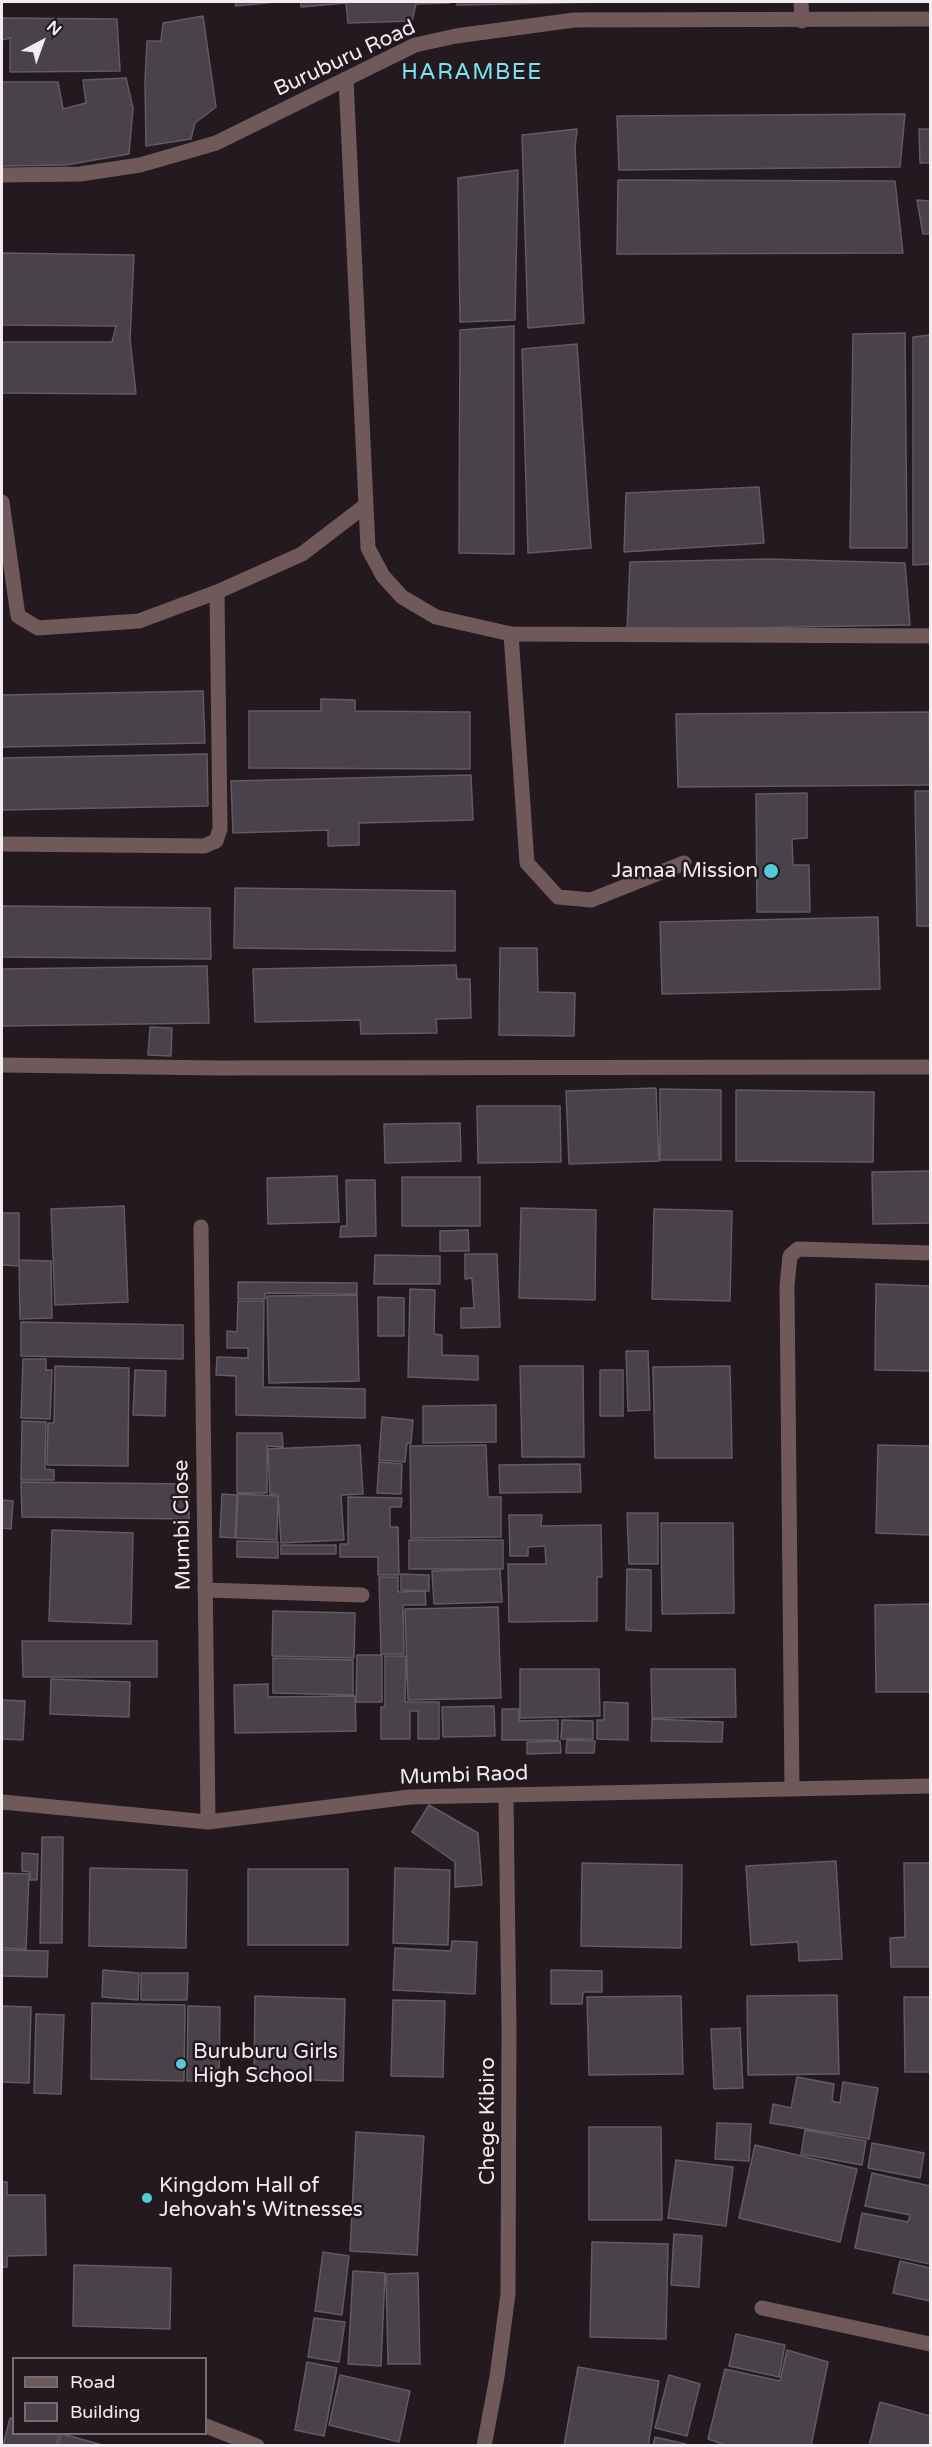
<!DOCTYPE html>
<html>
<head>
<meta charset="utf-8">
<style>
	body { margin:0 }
	#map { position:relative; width:932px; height:2447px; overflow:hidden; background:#23191e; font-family:"Varela Round",sans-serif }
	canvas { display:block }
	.frame { position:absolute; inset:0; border:3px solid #f2ebef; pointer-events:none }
	.legend { position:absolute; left:12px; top:2357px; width:195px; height:78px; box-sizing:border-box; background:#23191e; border:2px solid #766d72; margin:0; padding:8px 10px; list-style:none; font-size:18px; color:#f2ebef }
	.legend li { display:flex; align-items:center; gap:12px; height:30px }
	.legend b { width:30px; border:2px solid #766d72 }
	.north { position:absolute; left:12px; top:12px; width:60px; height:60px; -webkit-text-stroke:4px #23191e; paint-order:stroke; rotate:41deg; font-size:16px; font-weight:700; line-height:24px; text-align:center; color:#f2ebef }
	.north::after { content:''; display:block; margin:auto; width:21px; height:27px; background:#f2ebef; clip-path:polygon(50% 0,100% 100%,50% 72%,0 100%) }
</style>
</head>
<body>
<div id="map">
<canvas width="932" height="2447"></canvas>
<div class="frame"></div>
<ul class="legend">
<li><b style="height:8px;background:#70595a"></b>Road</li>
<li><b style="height:16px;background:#49424b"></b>Building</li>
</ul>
<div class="north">N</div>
</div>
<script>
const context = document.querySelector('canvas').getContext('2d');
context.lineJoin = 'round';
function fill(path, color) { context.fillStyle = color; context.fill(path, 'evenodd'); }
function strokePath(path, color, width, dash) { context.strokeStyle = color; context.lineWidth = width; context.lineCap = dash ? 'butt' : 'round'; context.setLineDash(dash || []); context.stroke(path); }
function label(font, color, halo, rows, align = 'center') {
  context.font = font + ' "Varela Round",sans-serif'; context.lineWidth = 5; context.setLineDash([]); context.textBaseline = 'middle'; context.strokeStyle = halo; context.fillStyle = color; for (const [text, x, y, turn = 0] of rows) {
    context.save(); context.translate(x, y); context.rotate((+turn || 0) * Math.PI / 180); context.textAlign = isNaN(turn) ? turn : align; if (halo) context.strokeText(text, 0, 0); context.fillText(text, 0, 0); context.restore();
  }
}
const building = new Path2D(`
	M235,2H276L236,6Z
	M301,2H450V3L416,4L412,21L348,23L346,3L301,7Z
	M457,2H608L457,5Z
	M203,16L216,107L195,123L191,139L146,146L145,82L147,41H161L163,23Z
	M2,18L117,19L120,71L10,72V38L2,40Z
	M126,78L133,108L129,154L66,165L2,166V82H58L63,109L86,103L83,80Z
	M905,114L900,167L619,170L617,116Z
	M577,129L575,148L584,323L528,328L522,135Z
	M919,129H930V163H920Z
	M518,170L515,320L460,322L458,178Z
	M618,180L895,181L903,253L617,254Z
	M917,200L930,201V234H923Z
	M2,253L134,255L130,339L136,394L2,393V342H112L116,326L2,325Z
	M514,326V554L459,553L460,330Z
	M905,333L907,548H850L853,334Z
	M930,335V564L913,565V337Z
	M577,344L591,548L528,553L522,349Z
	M759,487L764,543L624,552L626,493Z
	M769,559L905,563L910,625L627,630L630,562Z
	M203,691L205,743L2,747V695Z
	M321,699L355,700V711L470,712V769L249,768V711H321Z
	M929,712L930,785L678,787L676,714Z
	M207,754L208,806L2,810V758Z
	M471,775L473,820L359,823V845L328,846V830L233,833L231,781Z
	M915,791H930V926H917Z
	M807,793V838L792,839L793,865H809L810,912H757L756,794Z
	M235,888L455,891V951L234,948Z
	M2,906L210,908L211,959L2,957Z
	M878,917L880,989L662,994L660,922Z
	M500,948H537L538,992L575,993L574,1036L499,1035Z
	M456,965L457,979H470L471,1018L436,1019L437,1033L361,1034L360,1020L255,1022L253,969Z
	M207,966L209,1023L2,1026V969Z
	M150,1027L172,1028L171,1056L148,1055Z
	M656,1088L659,1161L569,1164L566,1091Z
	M660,1089L721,1090V1160H660Z
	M736,1090L874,1092L873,1162L736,1161Z
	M477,1106H560L561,1162L478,1163Z
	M460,1123L461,1161L385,1163L384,1124Z
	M930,1171V1223L873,1224L872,1172Z
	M337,1176L339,1222L268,1224L267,1178Z
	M402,1177H480V1226H402Z
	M346,1180H375L376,1236L340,1237L341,1226H347Z
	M124,1206L128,1302L55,1305L51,1209Z
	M521,1208L596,1210L595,1300L519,1298Z
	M654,1209L732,1211L730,1301L652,1299Z
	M2,1213H19V1266L2,1265Z
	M468,1230L469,1251H440V1231Z
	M465,1254H497L500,1327L461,1328V1308H474L472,1278L465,1279Z
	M375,1255L440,1256V1284H374Z
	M19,1260L51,1261L52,1318L20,1319Z
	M238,1282L357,1283V1294L265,1293V1299H238Z
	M876,1284L930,1286V1371L875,1370Z
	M410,1289L435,1290L434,1334L442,1335V1355L478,1356V1380L408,1377Z
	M357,1295L359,1381L269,1383L267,1296Z
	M378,1297L404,1298V1336H378Z
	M238,1301H264L263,1387L365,1389V1418L236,1415V1376L216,1375L217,1357L248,1358V1348H227V1331L237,1332Z
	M21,1322L183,1325V1359L21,1356Z
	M626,1351H648L650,1410L628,1411Z
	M23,1359H46V1370H52L50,1419L21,1418Z
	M55,1366L129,1368L128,1466L47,1465L48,1423H54Z
	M520,1366H583L584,1457H522Z
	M730,1366L732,1458H655L653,1367Z
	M135,1370L166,1371L165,1416L133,1415Z
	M600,1370H623V1416H600Z
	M496,1405V1442L423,1443V1406Z
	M382,1417L413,1420L411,1444L407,1443L405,1462L379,1460Z
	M22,1421L46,1422L45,1469L54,1470V1480H21Z
	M237,1433H282L283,1447L267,1446V1493H237Z
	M360,1445L363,1494L341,1495L344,1540L281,1543L278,1494H270L268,1449Z
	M486,1445L488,1497H501V1537L411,1538L410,1446Z
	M878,1445L930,1446V1535L876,1533Z
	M379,1462L402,1464L401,1494L377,1493Z
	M580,1464L581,1492L500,1493L499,1465Z
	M21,1482L189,1484V1519L22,1517Z
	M222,1494L237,1495L235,1538L220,1537Z
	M238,1494L278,1496L277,1540L236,1538Z
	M348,1497L402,1498L401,1507H390V1527H398L399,1575H378V1557H340V1544H348Z
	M2,1500L13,1501L11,1529L2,1528Z
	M627,1513H658V1564H629Z
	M509,1515H542L541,1526L601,1525L602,1577H597V1621L509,1622L508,1564H546L545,1546L528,1547V1556H510Z
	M661,1523H733L734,1613L662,1614Z
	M52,1530L133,1533L131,1624L49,1621Z
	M409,1540H503V1569H409Z
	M237,1541L278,1542V1558L237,1557Z
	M281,1545H336V1554H281Z
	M500,1569L502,1602L434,1604L432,1571Z
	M627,1569L651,1570V1631L626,1630Z
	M401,1574L429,1575V1591L401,1590Z
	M379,1577H398V1592L425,1591L426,1605H403L404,1654H381Z
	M930,1604V1692H876L875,1605Z
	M498,1607L501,1698L408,1700L405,1609Z
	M273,1611L355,1613L354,1658L272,1656Z
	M22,1641H157V1677H23Z
	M357,1655H382V1702H356Z
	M385,1656H406L405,1702H439V1739H418V1711H410V1739H381V1707H385Z
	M273,1658L353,1660V1695L273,1693Z
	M520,1669H599L600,1716L520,1718Z
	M651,1669H735L736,1717L652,1718Z
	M51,1679L130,1682L129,1717L50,1714Z
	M268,1684V1697L355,1696L356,1731L235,1733L234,1685Z
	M2,1700L25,1701L23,1740L2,1739Z
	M604,1702L628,1703V1740L597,1739V1720H604Z
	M494,1706L495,1736L443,1737L442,1707Z
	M502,1709H519V1721L558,1720V1740H502Z
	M652,1719L723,1722L722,1742L651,1741Z
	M562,1720L593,1721V1739H561Z
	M567,1740L595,1741L594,1753H566Z
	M560,1741L561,1753L527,1754V1742Z
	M429,1805L478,1833L482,1885L455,1887V1862L412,1832Z
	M42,1837H63L62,1943H40Z
	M22,1853L38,1854L37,1880H30V1872L22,1871Z
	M836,1861L842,1959L799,1961L798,1942L751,1945L746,1866Z
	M582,1863L682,1865L681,1948L581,1946Z
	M904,1863H930V1967H891L890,1938L905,1937Z
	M90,1868L187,1870L186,1948L89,1946Z
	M395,1868L450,1870L448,1945L393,1943Z
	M248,1869H348V1945H248Z
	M2,1873L29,1874L26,1949L2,1948Z
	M452,1941L477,1942L475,1994L393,1990L395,1948L451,1951Z
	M2,1950L48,1951L47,1977L2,1976Z
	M103,1970L139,1973L138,2000L102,1997Z
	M551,1970L602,1971V1992H583L582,2004H551Z
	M141,1973H188L187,2000H141Z
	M837,1995L839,2074L748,2075L747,1996Z
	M255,1996L345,1999L343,2081L254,2078Z
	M681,1996L683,2074L589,2075L587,1997Z
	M904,1997H930V2072H905Z
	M393,2000L445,2001L443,2077L391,2076Z
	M92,2003L185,2005L184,2081L91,2079Z
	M2,2006L31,2007L29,2083L2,2082Z
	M188,2006L220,2007L219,2081H187Z
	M36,2014L64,2015L61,2094L34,2093Z
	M740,2028L743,2088L714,2089L711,2029Z
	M797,2077L834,2084L832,2101L840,2103L843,2082L878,2088L869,2139L770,2123L773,2104L791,2108Z
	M717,2123L751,2124L749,2161L715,2159Z
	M589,2127H661L662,2220H589Z
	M805,2130L866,2141L862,2165L801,2154Z
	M356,2132L424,2136L417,2255L350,2251Z
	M872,2143L924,2153L920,2178L868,2168Z
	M755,2145L857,2169L840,2242L739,2218Z
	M676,2160L733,2167L726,2226L668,2218Z
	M872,2173L930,2186V2264L855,2248L862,2213L908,2222L910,2215L865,2206Z
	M2,2182H7V2195H45L46,2255L7,2256V2267H2Z
	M674,2234L702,2236L699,2287L671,2285Z
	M592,2242L668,2244L666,2339L590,2337Z
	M323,2252L349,2256L342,2315L315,2311Z
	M900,2261L930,2268V2301L893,2293Z
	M74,2265L171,2268L170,2329L73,2326Z
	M353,2271L385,2273L381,2366L348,2364Z
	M418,2273L420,2364H388L386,2274Z
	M314,2318L345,2322L339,2362L308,2357Z
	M736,2334L785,2345L779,2377L729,2366Z
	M787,2350L828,2362L811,2446H728L708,2439L725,2369L780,2381Z
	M307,2362L337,2368L324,2436L295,2430Z
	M578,2367L659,2381L648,2446H564Z
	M340,2375L410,2391L399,2442L329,2425Z
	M669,2375L700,2384L687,2436L655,2428Z
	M880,2402L930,2416V2446H869Z
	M10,2418L14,2419V2434H59L56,2446H3Z
	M61,2434H63L106,2446H58Z
	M655,2437L686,2444V2446H653Z`);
fill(building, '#49424b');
strokePath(building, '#625a64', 1.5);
strokePath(new Path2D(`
	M511,634L527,863L558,897L591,900L684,863
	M205,1590L362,1595`), '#70595a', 15);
strokePath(new Path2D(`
	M801,2L802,21
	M346,79L368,548L383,576L402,597L436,617L511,634L930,636
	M2,175L80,174L140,165L216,143L415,45L456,36L574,20L930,19
	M2,502L18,616L38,628L139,621L217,592L302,554L366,505
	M2,844L204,846L216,841L220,829L217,592
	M2,1065L220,1068L930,1067
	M201,1227L208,1822
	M792,1789L787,1286L790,1256L798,1249L930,1253
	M2,1802L208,1822L410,1797L930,1786
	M762,2308L930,2344
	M206,2426L257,2446
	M484,2446L497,2377L508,2294L509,2028L506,1796`), '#70595a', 15);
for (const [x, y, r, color] of [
	[771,871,8,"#53cbda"],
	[181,2064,6,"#53cbda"],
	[147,2198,6,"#53cbda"]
]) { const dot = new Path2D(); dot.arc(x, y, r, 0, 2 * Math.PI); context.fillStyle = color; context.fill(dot); strokePath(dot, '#23191e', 2); }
label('21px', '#f2ebef', '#23191e', [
	["Buruburu Road",345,59,-25],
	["Mumbi Close",183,1525,-91],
	["Mumbi Raod",464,1776,-2],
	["Chege Kibiro",488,2121,-90]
]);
label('21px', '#f2ebef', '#23191e', [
	["Jamaa Mission",758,871,"right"],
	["Buruburu Girls",193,2052],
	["High School",193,2076],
	["Kingdom Hall of",159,2186],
	["Jehovah's Witnesses",159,2210]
], 'left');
context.letterSpacing = '1.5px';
label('22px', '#7ae4f2', '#23191e', [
	["HARAMBEE",472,73]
]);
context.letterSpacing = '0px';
</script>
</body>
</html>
